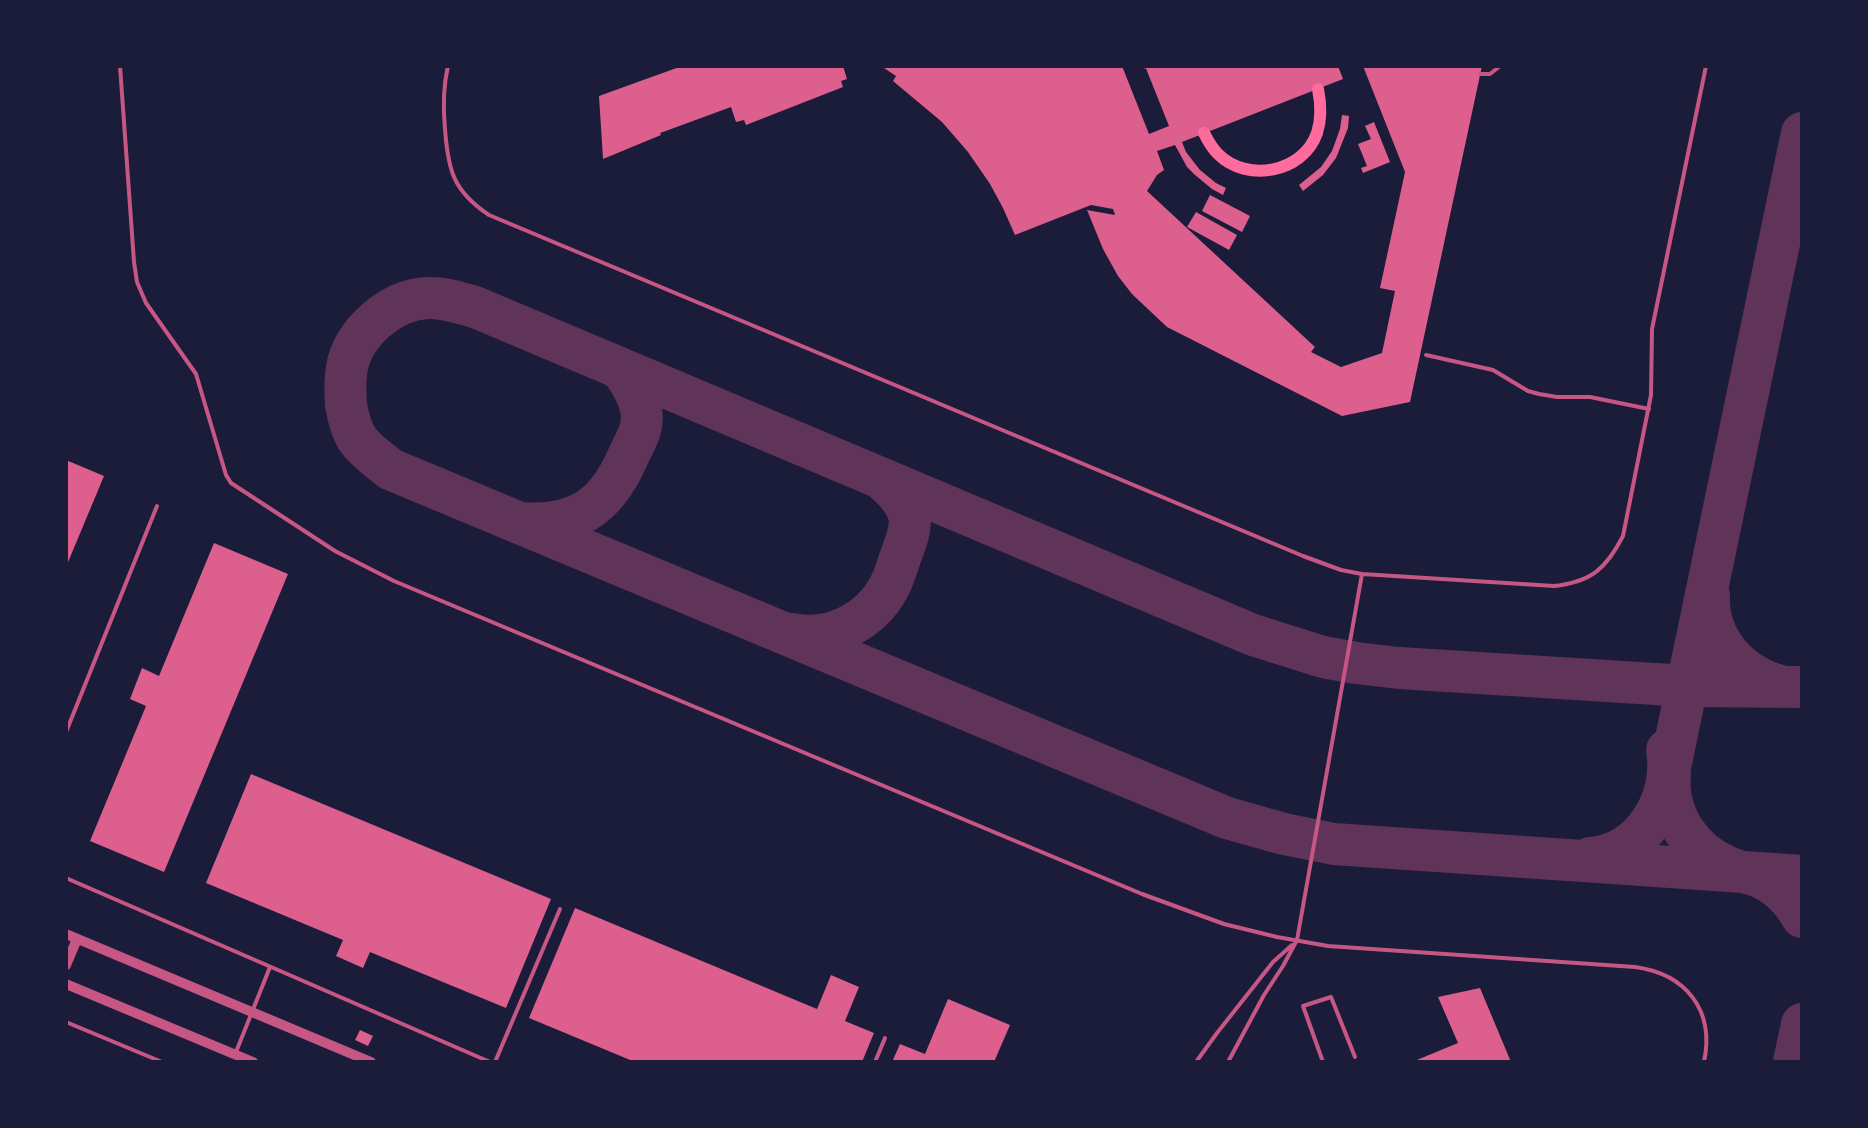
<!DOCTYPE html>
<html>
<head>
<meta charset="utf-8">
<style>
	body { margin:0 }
	#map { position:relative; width:1868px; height:1128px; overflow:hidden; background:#1b1b3a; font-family:Inter,sans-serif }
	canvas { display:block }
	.frame { position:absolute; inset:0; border:68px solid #1b1b3a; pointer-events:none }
</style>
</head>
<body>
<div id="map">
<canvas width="1868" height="1128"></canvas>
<div class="frame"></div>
</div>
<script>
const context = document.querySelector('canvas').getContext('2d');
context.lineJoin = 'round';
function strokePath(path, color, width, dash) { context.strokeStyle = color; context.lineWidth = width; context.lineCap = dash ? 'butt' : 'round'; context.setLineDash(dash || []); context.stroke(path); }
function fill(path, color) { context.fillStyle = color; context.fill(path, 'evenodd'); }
strokePath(new Path2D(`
	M521,523C575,527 605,508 627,459C631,449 637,440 640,430C647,408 633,385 620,368
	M1709,595C1707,640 1739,675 1781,686
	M793,634C831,642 871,621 889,587C894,578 897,567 900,558C905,545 912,528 909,515C905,500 894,490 883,480
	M1802,687L1687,686L1399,668L1356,663L1323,657L1253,635L475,307C460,303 443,297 427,298C391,300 354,332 347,367C345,379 345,392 346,405C348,416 351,430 358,440C366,451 379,460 390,469L1227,818L1284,834L1334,844L1802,876
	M1670,773C1666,814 1690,851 1728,867C1737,871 1748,873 1757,876C1777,884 1792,899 1802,917
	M1668,777L1802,133
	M1590,858C1643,854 1675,799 1667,750
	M1794,1062L1802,1024`), '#603358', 42);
fill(new Path2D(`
	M682,66H843L847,79L841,81L843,87L746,125L744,120L736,122L731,107L663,132L660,133L661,135L603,159L599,96Z
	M881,66H1122L1149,134L1169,126L1145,66H1338L1343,79L1182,142L1186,152L1200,170L1216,183L1226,188L1223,195L1212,189L1195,175L1187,167L1175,145L1157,151L1164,170L1157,175L1147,191L1315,347L1311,352L1341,367L1382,353L1395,291L1380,288L1405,172L1363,66H1482L1410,402L1342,416L1167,327L1132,294L1118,276L1103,249L1087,210L1115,215L1113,209L1091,205L1015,235L1003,208L990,184L968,152L942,122L893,81L896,76Z
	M1342,115L1349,116L1348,128L1336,158L1323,175L1303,191L1299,185L1321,167L1332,151L1340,129Z
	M1374,122L1390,162L1363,173L1361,168L1367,166L1358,144L1371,139L1365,126Z
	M1210,195L1250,216L1242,232L1202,211Z
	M1196,212L1237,235L1229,250L1187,227Z
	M66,460L104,476L66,567Z
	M214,543L288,574L164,872L90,841L146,706L130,699L142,668L159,676Z
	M251,774L551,899L506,1008L370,952L363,968L336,956L343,940L206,883Z
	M575,908L817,1009L831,975L859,987L845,1021L874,1033L862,1062H635L529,1018Z
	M1480,988L1511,1062H1412L1458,1043L1438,997Z
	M948,999L1010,1025L994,1062H892L900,1044L925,1054Z
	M360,1030L373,1036L368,1046L355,1040Z`), '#dd5f8e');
strokePath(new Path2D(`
	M1145,67L1147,66`), '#ff6b9d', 3);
strokePath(new Path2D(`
	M120,66L134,262L137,282L146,303L196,374L226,475L231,483L335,551L394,581L1142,894L1224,924L1277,937L1328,946L1635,967C1686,974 1715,1010 1704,1062
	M448,66C443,87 443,108 445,129C448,170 453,191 489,215L1303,556L1341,570L1362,574L1554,586C1591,582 1606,569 1623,536L1651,395L1652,329L1706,66
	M1480,74H1490L1500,66
	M1426,355L1493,370L1528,391L1539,394L1557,397H1590L1649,409
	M66,732L157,506
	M66,878L490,1062
	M66,1022L162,1062
	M236,1052L270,967
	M495,1062L560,909
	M875,1062L885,1038
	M1196,1062L1217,1033L1273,962L1292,945
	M1228,1062L1264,995L1283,966L1297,940L1362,574
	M1323,1062L1303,1006L1331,997L1355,1057`), '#c65784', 4);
strokePath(new Path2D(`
	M66,934L371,1062
	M66,965L77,939
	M66,984L253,1062`), '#c65784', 10);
strokePath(new Path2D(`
	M1204,133C1208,141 1212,148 1218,154C1247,183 1303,173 1317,133C1322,118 1321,104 1318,89`), '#ff6b9d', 12);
</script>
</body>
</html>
